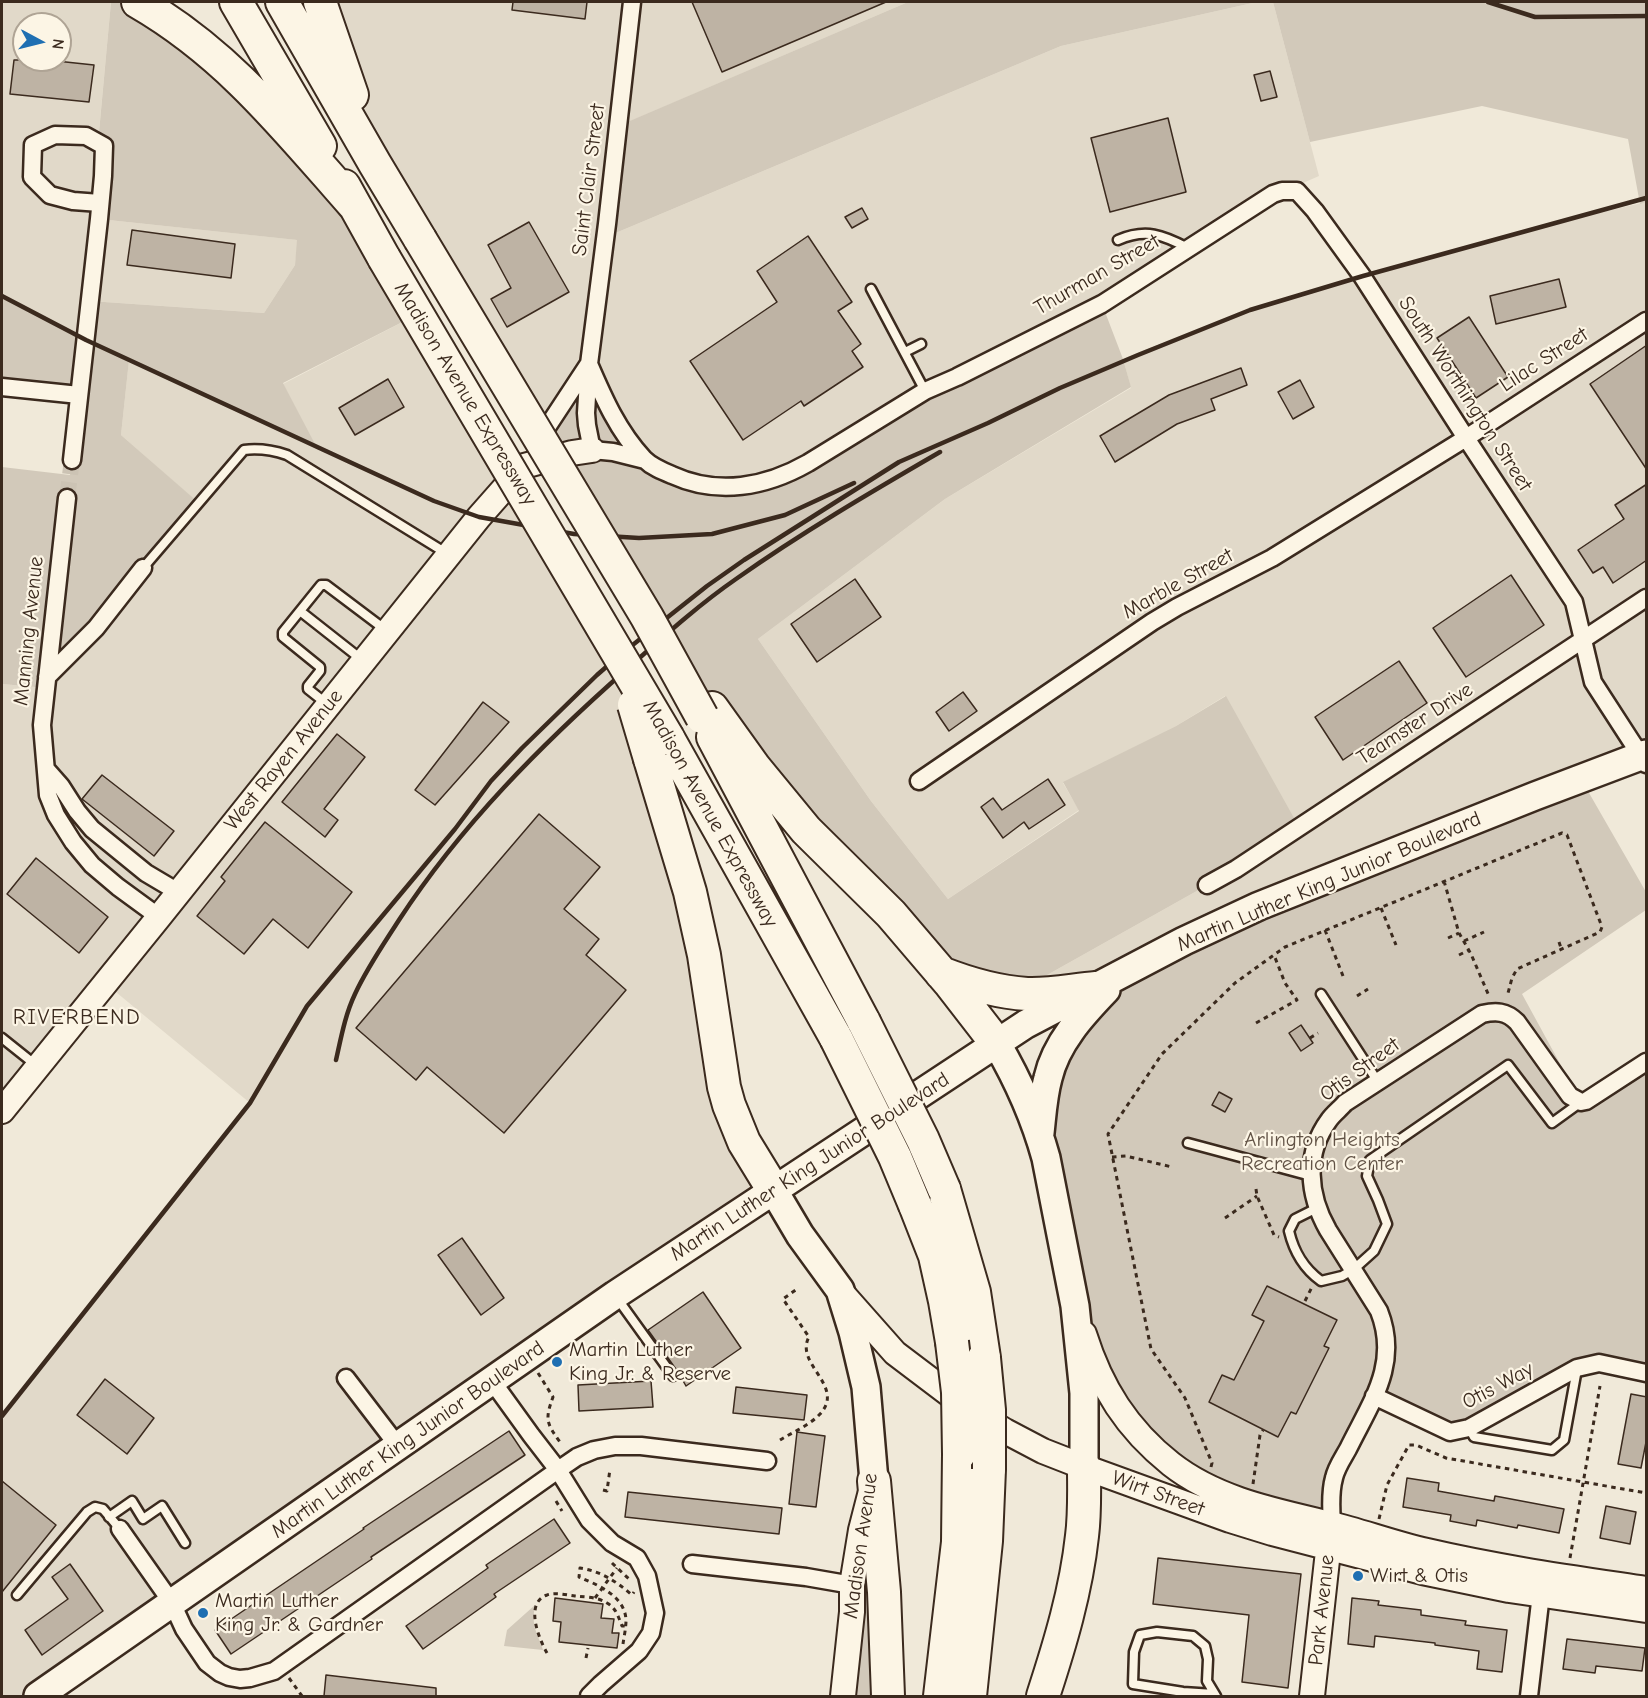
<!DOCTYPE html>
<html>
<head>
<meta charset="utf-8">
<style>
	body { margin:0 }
	#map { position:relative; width:1648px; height:1698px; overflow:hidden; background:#f0e9d9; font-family:"Comic Neue",sans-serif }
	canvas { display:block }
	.frame { position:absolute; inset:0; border:3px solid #3b2a1e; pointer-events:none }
	.north { position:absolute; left:12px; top:12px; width:60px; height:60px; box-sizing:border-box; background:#fcf5e5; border:2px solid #afa495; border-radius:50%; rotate:97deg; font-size:16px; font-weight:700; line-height:24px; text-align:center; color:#3b2a1e }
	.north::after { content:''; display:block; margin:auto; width:21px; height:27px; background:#1f6fb2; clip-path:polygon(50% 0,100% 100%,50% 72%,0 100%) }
</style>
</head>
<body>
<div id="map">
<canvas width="1648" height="1698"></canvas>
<div class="frame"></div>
<div class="north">N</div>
</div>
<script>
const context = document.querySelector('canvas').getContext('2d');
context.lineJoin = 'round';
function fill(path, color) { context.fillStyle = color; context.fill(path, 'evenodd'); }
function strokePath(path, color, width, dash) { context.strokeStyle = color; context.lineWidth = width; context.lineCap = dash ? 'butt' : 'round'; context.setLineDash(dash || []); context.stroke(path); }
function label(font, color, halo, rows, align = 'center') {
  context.font = font + ' "Comic Neue",sans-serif'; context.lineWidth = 4.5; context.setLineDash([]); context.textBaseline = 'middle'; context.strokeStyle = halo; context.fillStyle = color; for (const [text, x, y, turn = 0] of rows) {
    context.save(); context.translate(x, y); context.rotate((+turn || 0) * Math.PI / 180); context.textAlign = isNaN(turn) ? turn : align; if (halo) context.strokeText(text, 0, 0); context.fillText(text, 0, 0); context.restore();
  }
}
fill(new Path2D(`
	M2,2H111L98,142L99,219L298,240L295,265L264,313L90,301L86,340L2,296ZM24,24H60V60H24Z
	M320,2H908L619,126L606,237L1061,46L1257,2H1273L1319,176L1287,190L1173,258L808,463L741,487L539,437L375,164Z
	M1646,202V754L1118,977L1015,993L1236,869L1225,696L1176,726L1063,783L1079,810L948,899L871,801L758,639L945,499L1131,388L1123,359L1144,350L1239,315L1361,275L1538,227Z
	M418,314L620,655L713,1005L774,1191L38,1696H2V1416L250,1103L105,983L2,1111V684L45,688L198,503L121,435L129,359L315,446L283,384Z`), '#e1d9c9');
fill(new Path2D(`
	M111,2H138L242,80L418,314L283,383L316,446L129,360L121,435L199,503L46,688L2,684V467L70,475L79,396L2,387V296L85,339L90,301L264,313L295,265L297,240L99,219L98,143Z
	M908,2H1257L1061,46L606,237L618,126Z
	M1273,2H1646V202L1640,204L1628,139L1482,106L1310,142Z
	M1102,304L1123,359L1131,387L945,499L758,639L871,801L948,899L1079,811L1063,782L1176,726L1226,696L1299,827L1236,869L1015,993L960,980L806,830L647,617L549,423L589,364L645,460L682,480L764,482Z
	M1581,779L1646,892V910L1522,994L1581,1102L1646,1062V1373L1599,1363L1450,1432L1374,1396L1334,1478L1331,1512L1646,1610L1204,1485L1099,1375L1043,1108L1048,1077L1118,977Z
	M861,1530L889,1696H843Z
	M535,1605C531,1628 537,1631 543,1650L504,1646L507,1630Z`), '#d2c9ba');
const building = new Path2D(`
	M513,2H587L585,19L512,10Z
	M692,2H886L722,72Z
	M14,60H47L94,65L89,102L10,94Z
	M1270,71L1277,97L1261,101L1254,75Z
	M1168,118L1186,192L1110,212L1091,138Z
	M862,208L868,219L852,228L845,217Z
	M529,222L569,292L507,327L491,299L511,288L488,245Z
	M132,230L235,244L231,278L127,265Z
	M808,236L852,302L838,311L861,344L852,351L863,367L804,406L801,401L743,440L690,361L777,302L757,271Z
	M1559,279L1566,307L1496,324L1490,296Z
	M1469,317L1508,377L1476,398L1437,338Z
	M1647,345V470L1590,384Z
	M1241,368L1247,385L1211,399L1215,410L1177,424L1115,462L1100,436L1169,395Z
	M388,379L404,407L355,435L339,408Z
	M1300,380L1314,407L1293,419L1278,392Z
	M1647,484V560L1613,583L1603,567L1593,573L1578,550L1624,519L1615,505Z
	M1511,575L1544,625L1466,677L1433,628Z
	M855,579L881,617L817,662L791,624Z
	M1399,661L1427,703L1343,760L1315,717Z
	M963,692L977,711L949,731L936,712Z
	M483,702L509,722L435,805L415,790Z
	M337,734L365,757L324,809L338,820L325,837L282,802Z
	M102,775L174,831L154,856L82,799Z
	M1048,779L1065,805L1029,829L1024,822L1003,838L981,807L993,798L1002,810Z
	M539,814L600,867L564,909L599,939L586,955L626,990L504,1133L427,1067L416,1080L356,1028Z
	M265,822L352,892L308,948L273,919L244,954L197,916L225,881L221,877Z
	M36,858L108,917L79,953L7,894Z
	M1301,1025L1313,1043L1301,1051L1289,1033Z
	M1219,1092L1232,1099L1225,1112L1212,1105Z
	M462,1238L504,1298L481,1315L438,1255Z
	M1267,1286L1337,1320L1324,1346L1329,1348L1296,1414L1291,1412L1278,1437L1209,1402L1222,1375L1234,1380L1264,1321L1252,1315Z
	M703,1292L741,1348L686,1386L678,1372L648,1330Z
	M105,1379L154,1418L127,1454L77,1415Z
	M651,1381L653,1407L579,1411L578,1385Z
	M736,1387L807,1395L804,1420L733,1413Z
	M1631,1394L1647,1397V1437L1641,1468L1618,1464Z
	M509,1431L525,1455L371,1557L372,1559L231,1654L215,1630L364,1529L363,1528Z
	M797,1432L825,1436L816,1507L789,1504Z
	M1407,1478L1439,1483L1438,1491L1494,1501L1495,1496L1564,1509L1559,1533L1518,1525L1517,1528L1477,1520L1476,1526L1450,1521L1451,1515L1403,1507Z
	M2,1481L56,1525L2,1592Z
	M628,1492L782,1508L779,1534L625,1517Z
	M1606,1506L1636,1512L1630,1544L1600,1538Z
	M554,1519L570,1543L494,1594L496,1597L423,1649L406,1626L488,1568L486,1565Z
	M1158,1558L1301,1574L1288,1688L1242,1682L1249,1615L1153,1604Z
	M70,1564L103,1611L42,1655L25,1630L68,1599L52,1577Z
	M555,1598L603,1604L601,1618L614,1619L612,1633H619L617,1648L559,1642L561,1622L553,1621Z
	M1352,1598L1379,1601L1378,1605L1421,1610V1615L1466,1621L1465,1625L1507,1630L1502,1672L1477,1669L1479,1651L1435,1645V1643L1375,1636L1374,1647L1348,1644Z
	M1567,1639L1645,1648L1642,1671L1596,1666L1595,1673L1563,1669Z
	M326,1675L436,1688V1696H324Z`);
fill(building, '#beb3a4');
strokePath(building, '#3b2a1e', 1.5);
strokePath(new Path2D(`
	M67,498L72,460`), '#ccc3b4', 16, [16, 8]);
const lane = new Path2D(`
	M1118,240C1146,228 1163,235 1188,248
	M871,289L925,391
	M905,352L921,344
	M143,568L244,450C260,448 272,450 287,455L446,553
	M300,611L361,659
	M327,704L308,689V686L320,671V667L283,637V632L321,585H326L387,631
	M1321,994L1378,1082
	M2,1038L37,1066
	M1188,1143L1311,1176
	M1317,1208L1295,1219L1289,1231C1294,1252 1303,1268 1321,1281L1342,1276L1354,1269L1374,1251L1387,1224L1378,1200L1367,1176L1370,1160L1508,1065L1552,1123L1581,1102
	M617,1298L673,1376
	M1469,1428L1474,1437L1552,1450L1564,1440L1577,1369
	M109,1517L132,1501L143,1519L162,1506L185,1543
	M17,1595L87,1512L95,1507L103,1509L120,1529
	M1214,1694L1183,1692L1133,1684L1134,1652L1140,1635L1157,1632L1193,1636L1205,1646L1208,1659L1207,1681L1216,1696`);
const street = new Path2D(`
	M632,2L607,224L589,364L586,413L587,425L592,450L613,452L645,460
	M589,364C604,399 618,431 644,459C652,467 662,471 672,475C718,496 766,487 808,463L925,391L957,377L1102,304L1273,194L1282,191H1297L1315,211L1362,276L1466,438L1574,602L1593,682L1646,764
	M2,387L79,395
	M538,441L588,365
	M72,460L99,219L103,176L104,146L86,136L55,135L33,145L32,177L50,195L73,201L100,203
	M67,498L42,725L48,795L56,815L73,842L92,865L118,887L159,917
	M47,677L96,628L143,568
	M46,769L61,786L77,811L92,829L146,873L178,892
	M919,781L1152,622L1177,607L1272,558L1466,438L1646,321
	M1207,885L1236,869L1646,598
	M346,1378L398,1446
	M492,1381L531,1435L558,1470L589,1520L612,1543L637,1558L647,1576L655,1613L651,1633L639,1651L601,1684L589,1696
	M1374,1396L1450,1432L1469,1428L1577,1368L1599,1363L1646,1373
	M1332,1524C1331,1510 1330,1492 1334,1478C1336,1468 1343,1458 1348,1449C1371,1402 1400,1364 1379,1311L1328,1230C1308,1195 1304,1154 1329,1120C1333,1114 1340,1109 1345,1103L1482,1014C1496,1011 1506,1011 1517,1022L1570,1096L1581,1102L1586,1101L1646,1062
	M120,1529L172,1603L184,1629L207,1663L220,1673L229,1677L240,1679L250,1678L274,1671L558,1470L577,1457L594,1450L615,1446H641L767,1461
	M692,1564L806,1577L852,1585
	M1529,1696L1541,1594`);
const secondary = new Path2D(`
	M2,1111L159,917L479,517L524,466L572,453L592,450
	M841,1292L895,1353L965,1406L1005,1431L1043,1451L1084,1467L1230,1520L1272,1533L1422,1572L1509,1590L1646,1610
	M1084,1334C1101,1388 1127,1429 1171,1464C1217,1500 1276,1511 1331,1524C1363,1532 1395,1544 1427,1551C1500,1568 1573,1578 1646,1589
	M843,1696L852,1612V1585L861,1530L870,1495
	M1312,1696L1330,1533`);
const primary = new Path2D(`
	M997,1044C1018,1080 1035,1118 1046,1158L1075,1306L1084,1393V1467
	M1040,1133C1042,1115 1043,1096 1048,1078C1056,1043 1082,1015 1106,990
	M774,1191L800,1235L840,1290L853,1332L866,1387L874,1481
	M38,1696L615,1295L1026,1024L1184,941L1259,906L1535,796L1646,754`);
const highway = new Path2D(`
	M138,2C228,54 286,128 354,205
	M236,2L320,146
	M282,2L375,164L420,239
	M320,2L352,95
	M344,186L384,258
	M712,708L755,768L806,830L891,914L949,982L997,1044
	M713,737L864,1022
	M668,738L836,1038
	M650,759L690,892L704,955L724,1087L729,1105L744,1142L774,1191
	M941,973C969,984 996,992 1027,994C1049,995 1073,990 1096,988
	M944,1189L974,1292L984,1358
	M915,1205L935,1256L945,1301L952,1342
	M874,1481L884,1592L888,1696
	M940,1696L958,1542L959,1454
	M970,1696L986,1541L989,1469
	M1043,1696C1060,1644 1076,1591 1082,1536C1085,1513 1084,1490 1084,1467`);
strokePath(lane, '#3b2a1e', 13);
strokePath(street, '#3b2a1e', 21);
strokePath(secondary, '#3b2a1e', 28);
strokePath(primary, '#3b2a1e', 32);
strokePath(highway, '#3b2a1e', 36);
strokePath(new Path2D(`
	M1444,881L1459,933L1471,954L1489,996
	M1381,908L1396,945
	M1325,930L1343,976
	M1448,938L1459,933
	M1464,941L1484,932
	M1559,942L1561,948
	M1459,955L1469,950
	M1357,996L1368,989
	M1256,1023L1297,1000L1285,983L1274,955
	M1310,1038L1318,1033
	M1112,1157L1126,1156L1172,1167
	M1256,1189L1257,1196L1274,1235L1279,1237
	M1225,1218L1257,1196
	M1305,1301L1312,1287
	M538,1373L553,1397C545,1419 546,1423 560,1442
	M780,1440C793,1432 810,1425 820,1414C846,1386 794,1364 809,1337L783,1299L797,1289
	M1211,1467L1212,1463L1185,1398L1151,1349L1108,1134L1162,1054L1235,983L1285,947L1562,833L1567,835L1602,927L1600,932L1517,969L1512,978L1507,997
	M1253,1484L1260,1435L1263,1430
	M603,1490L607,1491L610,1469
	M556,1501L562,1511
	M1379,1519L1387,1485L1409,1445H1416L1446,1458L1646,1493
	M1570,1558L1600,1386
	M612,1563L629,1579
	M595,1598L617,1568
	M623,1644C624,1637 626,1628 626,1620C625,1596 598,1585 579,1577L580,1568C600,1571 616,1581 632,1595L634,1592
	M547,1653C539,1639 524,1603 547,1595C555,1592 566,1595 575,1596C585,1597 598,1597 607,1603C616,1608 618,1616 622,1626H626
	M586,1658L588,1648
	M289,1678L302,1696`), '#3b2a1e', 3, [4.5, 4.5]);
strokePath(lane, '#fcf5e5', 8);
strokePath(street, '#fcf5e5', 16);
strokePath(secondary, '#fcf5e5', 24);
strokePath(primary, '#fcf5e5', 27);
strokePath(highway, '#fcf5e5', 32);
strokePath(new Path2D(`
	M1488,2L1535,17L1646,16
	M2,296L86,340L434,501L479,517L574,534L639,538L712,534L785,515L854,483
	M336,1060C341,1038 345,1015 355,994C367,968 383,945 399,920C461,825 542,744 627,669C662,638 697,606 736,579C801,533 871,492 940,452
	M2,1416L250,1103L307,1006L455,829L491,781L522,748L597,675L620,655L707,586L744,560L899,462L988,423L1060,388L1138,355L1250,310L1363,276L1646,198`), '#3b2a1e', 4.5);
const highwayBridge = new Path2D(`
	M420,239L647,617L702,717
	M384,258L668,738
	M634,705L650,759
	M864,1022L923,1140L944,1189
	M836,1038L895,1157L915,1205
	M952,1342L958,1392L959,1454
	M984,1358L989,1410V1469`);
strokePath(highwayBridge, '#3b2a1e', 36, []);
strokePath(highwayBridge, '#fcf5e5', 32);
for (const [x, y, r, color] of [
	[557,1362,6,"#1f6fb2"],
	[1358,1576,6,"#1f6fb2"],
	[203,1613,6,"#1f6fb2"]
]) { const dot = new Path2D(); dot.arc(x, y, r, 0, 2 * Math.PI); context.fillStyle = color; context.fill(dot); strokePath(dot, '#fcf5e5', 2); }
label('21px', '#3b2a1e', '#fcf5e5', [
	["Saint Clair Street",589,180,-83],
	["Thurman Street",1097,275,-30],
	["Lilac Street",1544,360,-33],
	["Madison Avenue Expressway",465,394,59],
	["South Worthington Street",1465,394,57],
	["Marble Street",1178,584,-29],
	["Manning Avenue",29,631,-84],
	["Teamster Drive",1415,724,-33],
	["West Rayen Avenue",284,760,-51],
	["Madison Avenue Expressway",710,814,61],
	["Martin Luther King Junior Boulevard",1329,882,-23],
	["Otis Street",1360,1070,-36],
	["Martin Luther King Junior Boulevard",810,1167,-33],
	["Otis Way",1498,1386,-28],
	["Martin Luther King Junior Boulevard",408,1440,-35],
	["Wirt Street",1158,1494,20],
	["Madison Avenue",861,1546,-82],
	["Park Avenue",1322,1610,-84]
]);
label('21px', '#615245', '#fcf5e5', [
	["Arlington Heights",1322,1140],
	["Recreation Center",1322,1164]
]);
label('21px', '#3b2a1e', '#fcf5e5', [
	["Martin Luther",569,1350],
	["King Jr. & Reserve",569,1374],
	["Wirt & Otis",1370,1576],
	["Martin Luther",215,1601],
	["King Jr. & Gardner",215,1625]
], 'left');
context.letterSpacing = '1.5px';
label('22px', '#3b2a1e', '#fcf5e5', [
	["RIVERBEND",77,1018]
]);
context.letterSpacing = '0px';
</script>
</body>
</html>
